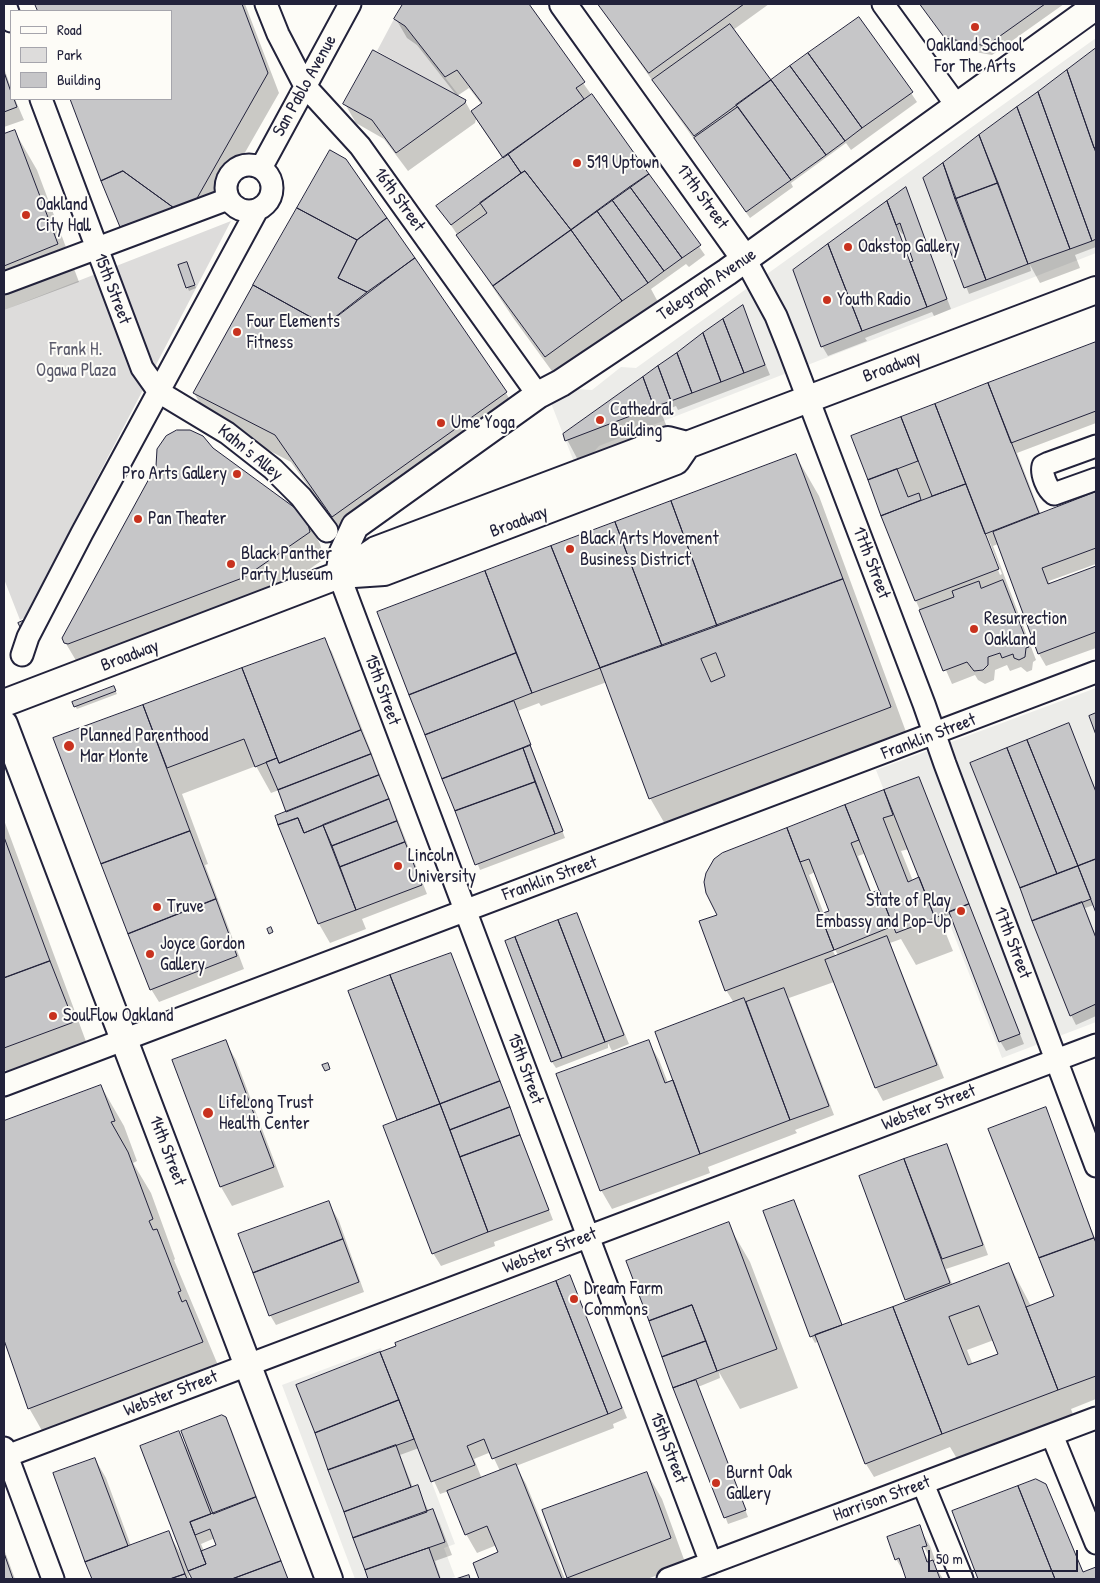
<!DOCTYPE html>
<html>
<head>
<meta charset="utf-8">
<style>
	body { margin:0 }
	#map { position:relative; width:1100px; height:1583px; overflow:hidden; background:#fdfcf7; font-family:"Patrick Hand",sans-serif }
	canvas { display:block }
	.frame { position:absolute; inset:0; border:5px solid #22223b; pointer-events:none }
	.legend { position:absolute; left:10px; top:10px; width:162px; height:90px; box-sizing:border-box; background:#fdfcf7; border:1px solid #a5a5ac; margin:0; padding:6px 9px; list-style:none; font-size:15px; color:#22223b }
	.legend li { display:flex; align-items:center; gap:10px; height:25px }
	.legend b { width:25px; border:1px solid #a5a5ac }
	.scale { position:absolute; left:928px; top:1550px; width:150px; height:22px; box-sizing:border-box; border:2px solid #22223b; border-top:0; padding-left:6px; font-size:15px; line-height:18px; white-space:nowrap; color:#22223b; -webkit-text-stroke:4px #fdfcf7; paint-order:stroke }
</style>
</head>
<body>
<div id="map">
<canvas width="1100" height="1583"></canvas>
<div class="frame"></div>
<ul class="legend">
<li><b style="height:6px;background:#fdfcf7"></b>Road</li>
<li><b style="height:14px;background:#dddcdb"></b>Park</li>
<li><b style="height:14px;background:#c6c6c8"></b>Building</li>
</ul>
<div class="scale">50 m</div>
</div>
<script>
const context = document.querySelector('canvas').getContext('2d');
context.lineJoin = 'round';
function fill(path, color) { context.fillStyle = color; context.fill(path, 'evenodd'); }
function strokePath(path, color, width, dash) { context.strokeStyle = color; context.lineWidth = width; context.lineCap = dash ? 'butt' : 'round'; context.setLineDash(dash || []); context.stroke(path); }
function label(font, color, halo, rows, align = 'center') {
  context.font = font + ' "Patrick Hand",sans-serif'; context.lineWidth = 4; context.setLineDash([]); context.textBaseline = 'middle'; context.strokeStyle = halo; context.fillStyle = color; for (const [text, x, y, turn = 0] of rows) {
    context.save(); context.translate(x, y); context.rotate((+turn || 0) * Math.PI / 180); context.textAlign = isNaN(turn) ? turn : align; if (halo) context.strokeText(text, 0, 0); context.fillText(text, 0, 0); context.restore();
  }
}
fill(new Path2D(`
	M1096,38V253L599,446L592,454L574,462L551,403L578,389L592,390L621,367L636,368Z
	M1096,688V859L1078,866L1096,913V1022L1002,1058L947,917L935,921L876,770Z
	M381,1348L455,1544L444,1548L455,1577L448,1579H355L282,1385Z`), '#ecece9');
fill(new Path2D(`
	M394,19L405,26L461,98L377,51Z
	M231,221L24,618L20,620L4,579V310Z`), '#dddcdb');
fill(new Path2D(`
	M36,4H245L279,93L207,219L186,226L176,219L126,236L102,180L72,99H171V11H39Z
	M404,4H527L705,255L689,267L686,264L651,289L658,302L565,389L514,319L438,206L503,159L476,119L475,123L408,171L384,139L356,123L345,104L465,101L471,112L482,105L469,88L457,96L417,45L407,38L396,19Z
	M598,4H769L733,30L771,82L911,93L917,102L851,150L846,143L791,183L793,187L750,218Z
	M920,4H1064L992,55L952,48Z
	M1096,50V247L1075,255L1080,268L1040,283L1030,265L1031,271L969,294L924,178Z
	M4,68L11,88V99H15L24,120L4,127Z
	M15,132L37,170L79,282L4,310V136Z
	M345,160L506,393L521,419L348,542L291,462L209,419L194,393Z
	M905,189L951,309L934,316L932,312L865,338L867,341L828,356L822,346ZM896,226L902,234L904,233L915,262L910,263Z
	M179,266H188L196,288L189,291Z
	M742,307L770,375L678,410L676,406L661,412L672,440L585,473L564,434Z
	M1096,343V423L1017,453L1041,515L1096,494V564L1049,581L1050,585L1096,567V648L1046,666L1039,654L998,544L993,546L1036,660L1033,662L1032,670L1027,672L1021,667L1010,671L1007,665L995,670L994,680L985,684L978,680L975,675L952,684L916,601L852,437ZM972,504H975L1002,574L1000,575Z
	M212,449L305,517L320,544L324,559L261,603L81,669L65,642Z
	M796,456L819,496L909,740L669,831L650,798L607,682L541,706L539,703L518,711L565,838L480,870L379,613Z
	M324,639L332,652L427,894L362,919L366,929L330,943L319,924L277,817L288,812L279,790L271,793L256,766L182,794L208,864L205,865L244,969L159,1002L151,989L54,739Z
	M115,690L117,694L77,709L75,706Z
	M1069,725L1096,790V909L1094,905L1085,908L1096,936V1016L1076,1025L1071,1015Z
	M919,778L1024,1044L1006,1051L1000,1041L951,914L940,919L953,951L916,965L901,939L890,943L944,1078L883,1101L876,1088L834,982L789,998L834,1115L795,1130L797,1133L708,1167L710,1173L612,1209L601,1190L648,1041L659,1060L668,1083L672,1082L734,1003L726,990L718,915L846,806ZM909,849L920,878L913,881L901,851ZM866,853L880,891L872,894L858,856ZM815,872L831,911L824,914L809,875ZM832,944L839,957H836L830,945Z
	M4,820L91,1055L14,1084L6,1070L4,1071Z
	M576,914L629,1044L612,1051L608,1043V1048L556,1068L552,1062Z
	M451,954L553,1220L494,1242L495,1246L441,1266L433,1253L399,1121L350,992Z
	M225,1041L236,1060L284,1187L232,1206L221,1187L174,1061Z
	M101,1086L124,1126L137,1161L133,1163L151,1193L175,1259L174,1260L225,1382L52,1448L29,1408L4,1337V1126Z
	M1045,1109L1096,1241V1399L1071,1409L1076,1423L962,1467L950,1447L874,1477L866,1464L819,1341L815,1343L811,1336L793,1201L842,1327L908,1303L861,1177L904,1161L907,1165L947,1146L952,1156L988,1255L946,1269L953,1286L1009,1264L1031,1306L1055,1297ZM994,1340L999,1355L973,1365L967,1350Z
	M328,1202L339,1221L364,1292L276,1325L270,1315Z
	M728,1224L750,1262L798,1388L740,1409L719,1372L720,1378L698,1387L748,1517L728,1524L628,1262Z
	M570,1277L627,1418L613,1424L614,1428L516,1466L526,1484L565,1579H481L474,1563L500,1553L497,1545L477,1553L466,1534L449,1491L440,1494L419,1448L400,1455L413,1488L417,1487L429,1512L433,1511L440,1524L452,1555L435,1561L441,1579H369L298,1385ZM491,1452L500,1471L482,1479L474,1459Z
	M225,1418L231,1428L288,1579H193L186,1566L190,1579H93L54,1474L95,1459L106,1478L131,1546L168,1532L182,1556L178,1433L188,1450ZM215,1538L218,1546L204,1551L201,1544Z
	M647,1473L662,1499L686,1565L647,1579H569L568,1577Z
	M954,1512L1083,1574L1096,1568V1579H980Z
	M919,1527L930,1546L937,1565L935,1566L943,1579H908L896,1559ZM921,1542L932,1561L930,1563L919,1544Z
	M4,1549L15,1579H4Z`), '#0003');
const building = new Path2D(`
	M35,4H242L268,73L196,200L174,208L123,171L101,181L70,99H171V11H38Z
	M403,4H529L585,82L576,88L584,99L503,158L471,111L482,103L457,70L445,77L405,26L394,19Z
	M598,4H744L649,73Z
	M920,4H1045L986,46L945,38Z
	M859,17L913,92L862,128L808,53Z
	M730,24L771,80L694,136L652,80Z
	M1096,48V147L1094,148L1067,70Z
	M373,50L466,100L465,103L396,153L372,120L343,104Z
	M808,53L862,128L845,141L790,66Z
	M790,66L845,141L826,155L771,80Z
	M1067,70L1096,153V239L1092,241L1038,92Z
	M4,72L11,92V99H14L17,107L4,112Z
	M771,80L826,155L791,180L736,105Z
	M1038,92L1092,241L1070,249L1017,107Z
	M592,94L649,174L571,230L525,171L521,173L508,154Z
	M738,107L791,180L746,212L694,138Z
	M1017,107L1070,249L1028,264L979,135Z
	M15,130L58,244L4,266V134Z
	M979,135L998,183L955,199L943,163Z
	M330,150L346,159L387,218L357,240L297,208Z
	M508,154L521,173L451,225L436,206Z
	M943,163L986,280L964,288L923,178Z
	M123,171L174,208L120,227L101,181Z
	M525,171L571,230L493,286L456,235L487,213L480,203Z
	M649,174L701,245L682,258L630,187Z
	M998,183L1028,264L986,280L955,199Z
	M630,187L682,258L664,271L612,200Z
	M906,187L947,299L927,307L910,262L913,261L900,223L896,225L887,201Z
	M612,200L664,271L648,283L597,211Z
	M887,201L927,307L862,331L828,244Z
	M297,208L357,240L338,278L367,292L325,325L253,285Z
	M597,211L648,283L622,301L571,230Z
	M387,218L415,258L367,292L338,278L357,240Z
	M571,230L622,301L545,357L493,286Z
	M828,244L862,331L821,347L793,270Z
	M415,258L507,392L332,517L275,435L193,393L253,285L325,325Z
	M187,262L195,285L186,288L178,265Z
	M743,305L765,365L744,373L723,319Z
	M723,319L744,373L721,382L703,333Z
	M703,333L721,382L692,393L677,353Z
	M1096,342V411L1011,443L988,383Z
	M677,353L692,393L671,401L658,366Z
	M658,366L671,401L654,407L643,377Z
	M643,377L654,407L565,441L563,434Z
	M988,383L1039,513L985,534L935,404Z
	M935,404L966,484L932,496L901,417Z
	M901,417L918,461L868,480L851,436Z
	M177,430H190L203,436L213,448L306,516L310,532L245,577L68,644L64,643L62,638L156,466L157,449L166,436Z
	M796,454L843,579L717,626L671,501Z
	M897,469L908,497L919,493L921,500L881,516L868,480Z
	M966,484L999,569L915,601L881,516Z
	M1096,492V548L1042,568L1048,584L1096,566V632L1038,654L993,532Z
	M671,501L717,626L662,646L615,522Z
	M615,522L662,646L600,668L551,546Z
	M551,546L600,668L532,693L485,571Z
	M485,571L516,653L409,695L377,612Z
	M843,579L891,707L649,799L600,668ZM716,653L725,676L711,682L701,659Z
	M1003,580L1029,647L1026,648L1025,657L1019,660L1014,658L1013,654L1002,658L1000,653L988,657V665L983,670L974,671L967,662L943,671L919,610L954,597L952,591L979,581L981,588Z
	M27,619L22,631L18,623Z
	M325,638L361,730L279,763L242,668Z
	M516,653L532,693L425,735L409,695Z
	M242,668L277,758L255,767L244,739L167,768L143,705Z
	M114,686L116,691L74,707L72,702Z
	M514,701L531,745L442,779L425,735Z
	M143,705L190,831L101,864L53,738Z
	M1096,713V735L1089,716Z
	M1069,723L1096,792V859L1078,866L1027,740Z
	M361,730L371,754L278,790L266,762L277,758L279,763Z
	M1027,740L1078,866L1057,874L1007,748Z
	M530,745L563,831L555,834L523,748Z
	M523,748L535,782L455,811L442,779Z
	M1007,748L1057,874L1020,888L970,763Z
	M371,754L379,775L286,812L278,790Z
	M379,775L389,799L304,833L298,818L278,825L275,816Z
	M919,777L969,904L935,918L884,790Z
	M535,782L555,834L475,865L455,811Z
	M884,790L893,815L883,818L908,882L919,877L935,918L896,933L845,805Z
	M389,799L397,821L332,846L323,825Z
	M845,805L859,840L851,843L871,893L879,890L893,926L834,950L820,914L829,911L809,859L800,862L787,828Z
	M298,818L304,833L323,825L356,910L318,924L278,825Z
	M397,821L405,842L340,867L332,846Z
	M787,828L834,950L725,991L699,921L717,915L706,893L704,882L706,873L714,859L722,853Z
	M190,831L216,899L128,934L101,864Z
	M4,837L50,961L4,978Z
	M405,842L422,885L356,910L340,867Z
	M1096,859V913L1078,866Z
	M1078,866L1091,899L1032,921L1020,888Z
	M216,899L237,956L150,990L128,934Z
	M1082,902L1096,938V1004L1070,1016L1032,921Z
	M969,904L1020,1034L999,1042L949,912Z
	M577,913L624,1035L605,1042L558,920Z
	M558,920L605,1042L562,1058L515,937Z
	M271,927L273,932L269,934L267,929Z
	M887,936L937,1065L875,1088L825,960Z
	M515,937L562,1058L551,1062L505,941Z
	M451,953L500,1081L440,1104L390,975Z
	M50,961L74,1022L4,1048V978Z
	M390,975L440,1104L397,1120L348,991Z
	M784,988L829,1106L790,1120L746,1002Z
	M744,998L790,1120L700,1154L655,1032Z
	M226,1040L274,1167L220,1187L172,1060Z
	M649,1040L665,1083L673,1080L700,1154L600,1191L556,1074Z
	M328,1063L330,1069L325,1071L322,1065Z
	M500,1081L510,1107L450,1130L440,1104Z
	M101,1085L115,1121L111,1122L128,1152L153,1219L149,1221L153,1230L157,1229L181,1291L178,1292L182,1302L186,1300L203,1342L28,1409L4,1340V1121Z
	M440,1104L488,1232L432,1254L383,1126Z
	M510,1107L520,1135L460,1157L450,1130Z
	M1046,1107L1094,1238L1039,1258L988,1129Z
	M520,1135L549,1210L488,1232L460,1157Z
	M947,1144L983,1245L942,1259L904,1159Z
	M904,1159L950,1283L905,1300L859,1176Z
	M794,1200L842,1325L810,1337L763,1211Z
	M329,1201L343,1239L253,1273L238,1234Z
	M729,1222L777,1349L717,1371L692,1305L649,1321L626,1261Z
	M1094,1238L1096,1243V1376L1058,1390L1026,1307L1054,1296L1039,1258Z
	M343,1239L359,1282L269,1316L253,1273Z
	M1009,1263L1058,1390L942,1434L893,1307ZM979,1306L998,1354L968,1365L949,1317Z
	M570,1275L622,1408L608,1414L556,1281Z
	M556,1281L608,1414L492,1459L484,1439L467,1446L475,1465L431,1482L380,1352L396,1346L395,1343Z
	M692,1305L706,1341L662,1357L649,1321Z
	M893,1307L942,1434L865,1464L815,1335Z
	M706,1341L717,1371L673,1388L662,1357Z
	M380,1352L399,1400L315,1433L296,1385Z
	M696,1380L746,1510L724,1518L673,1388Z
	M399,1400L414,1439L328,1470L315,1433Z
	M222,1415L226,1417L256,1497L213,1514L181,1431Z
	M179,1431L211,1514L190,1522L206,1564L188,1571L140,1446Z
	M396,1445L411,1487L344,1512L328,1470Z
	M95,1458L128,1546L85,1562L53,1473Z
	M516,1464L562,1579H479L473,1563L498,1552L487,1526L465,1535L447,1491Z
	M647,1472L671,1538L567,1578L542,1510Z
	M1036,1479L1046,1484L1083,1572L1096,1567V1579H1055L1018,1486Z
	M418,1485L427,1512L353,1538L344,1512Z
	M1018,1486L1055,1579H978L952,1511Z
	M256,1497L281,1561L232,1579H192L188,1571L206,1564L201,1551L216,1545L210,1529L195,1535L190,1522Z
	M433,1509L445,1542L365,1570L353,1538Z
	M920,1525L927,1546L922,1547L927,1562L933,1560L940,1579H906L899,1558L895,1560L887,1537Z
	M169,1531L185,1574L170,1579H92L85,1562Z
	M429,1548L440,1579H368L365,1570Z
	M4,1553L13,1579H4Z
	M281,1561L288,1579H232Z
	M185,1574L187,1579H170Z
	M469,1575L470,1579H456Z`);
fill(building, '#c6c6c8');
strokePath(building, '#22223b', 1);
const minor = new Path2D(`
	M5,4L11,21
	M266,4L278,34L305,86L360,146L538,395
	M883,4L957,106
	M41,99L142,368L159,392L227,433L273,469L301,497L327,531
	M226 188a23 23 0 1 1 46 0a23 23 0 1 1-46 0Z
	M261,168L350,4
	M745,259L776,316L788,346L924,704L945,764L1096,1166
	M4,283L228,199
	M1096,446L1049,463L1043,466C1041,474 1047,489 1054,494L1096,479
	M339,575L711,1563
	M22,655L28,637L82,533L257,210
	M4,1085L1096,672
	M1052,1435L1096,1543
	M4,1448L53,1579
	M4,1457L1096,1045
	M923,1484L962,1579
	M668,1579L1096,1418`);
const major = new Path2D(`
	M563,4L745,259
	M339,575L343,552L355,526L538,395L561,383L727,272L1096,6
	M339,575L384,572L676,461L687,445L1096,290
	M4,703L339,575L376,550L668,440L687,445
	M4,724L329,1579`);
strokePath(minor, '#22223b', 25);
strokePath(major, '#22223b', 30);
strokePath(minor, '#fdfcf7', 21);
strokePath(major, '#fdfcf7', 26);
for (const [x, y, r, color] of [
	[975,27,5,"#c8321e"],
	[577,163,5,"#c8321e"],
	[26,215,5,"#c8321e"],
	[848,247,5,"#c8321e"],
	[827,300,5,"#c8321e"],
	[237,332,5,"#c8321e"],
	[600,420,5,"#c8321e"],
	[441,423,5,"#c8321e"],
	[237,474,5,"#c8321e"],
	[138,519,5,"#c8321e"],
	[570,549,5,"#c8321e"],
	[231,564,5,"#c8321e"],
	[974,629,5,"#c8321e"],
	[69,746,6,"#c8321e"],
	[398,866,5,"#c8321e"],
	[157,907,5,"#c8321e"],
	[961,911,5,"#c8321e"],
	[150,954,5,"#c8321e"],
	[53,1016,5,"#c8321e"],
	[208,1113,6,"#c8321e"],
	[574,1299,5,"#c8321e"],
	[716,1483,5,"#c8321e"]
]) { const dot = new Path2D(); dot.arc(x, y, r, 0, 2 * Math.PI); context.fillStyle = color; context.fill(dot); strokePath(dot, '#fdfcf7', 2); }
label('18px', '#22223b', '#fdfcf7', [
	["Oakland School",975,46,"center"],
	["For The Arts",975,67,"center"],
	["519 Uptown",587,163],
	["Oakland",36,205],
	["City Hall",36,226],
	["Oakstop Gallery",858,247],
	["Youth Radio",837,300],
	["Four Elements",247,322],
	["Fitness",247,343],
	["Cathedral",610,410],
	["Building",610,431],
	["Ume Yoga",451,423],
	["Pro Arts Gallery",227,474,"right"],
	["Pan Theater",148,519],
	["Black Arts Movement",580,539],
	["Business District",580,560],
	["Black Panther",241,554],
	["Party Museum",241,575],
	["Resurrection",984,619],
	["Oakland",984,640],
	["Planned Parenthood",80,736],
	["Mar Monte",80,757],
	["Lincoln",408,856],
	["University",408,877],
	["State of Play",951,901,"right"],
	["Embassy and Pop-Up",951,922,"right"],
	["Truve",167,907],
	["Joyce Gordon",160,944],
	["Gallery",160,965],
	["SoulFlow Oakland",63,1016],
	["LifeLong Trust",219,1103],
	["Health Center",219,1124],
	["Dream Farm",584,1289],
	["Commons",584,1310],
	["Burnt Oak",726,1473],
	["Gallery",726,1494]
], 'left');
label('18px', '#22223b', '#fdfcf7', [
	["San Pablo Avenue",305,86,-61],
	["17th Street",702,197,54],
	["16th Street",399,200,54],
	["Telegraph Avenue",707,285,-34],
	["15th Street",112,289,69],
	["Broadway",892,367,-21],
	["Kahn's Alley",250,453,39],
	["Broadway",519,522,-21],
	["17th Street",871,563,69],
	["Broadway",130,656,-21],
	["15th Street",382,690,70],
	["Franklin Street",929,737,-21],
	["Franklin Street",550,879,-20],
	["17th Street",1012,943,69],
	["15th Street",525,1069,70],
	["Webster Street",929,1108,-21],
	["14th Street",167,1151,69],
	["Webster Street",550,1251,-21],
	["Webster Street",171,1394,-21],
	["15th Street",668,1448,69],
	["Harrison Street",882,1499,-20]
]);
label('18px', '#5a5a6b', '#fdfcf7', [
	["Frank H.",76,350],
	["Ogawa Plaza",76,371]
]);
</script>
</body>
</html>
